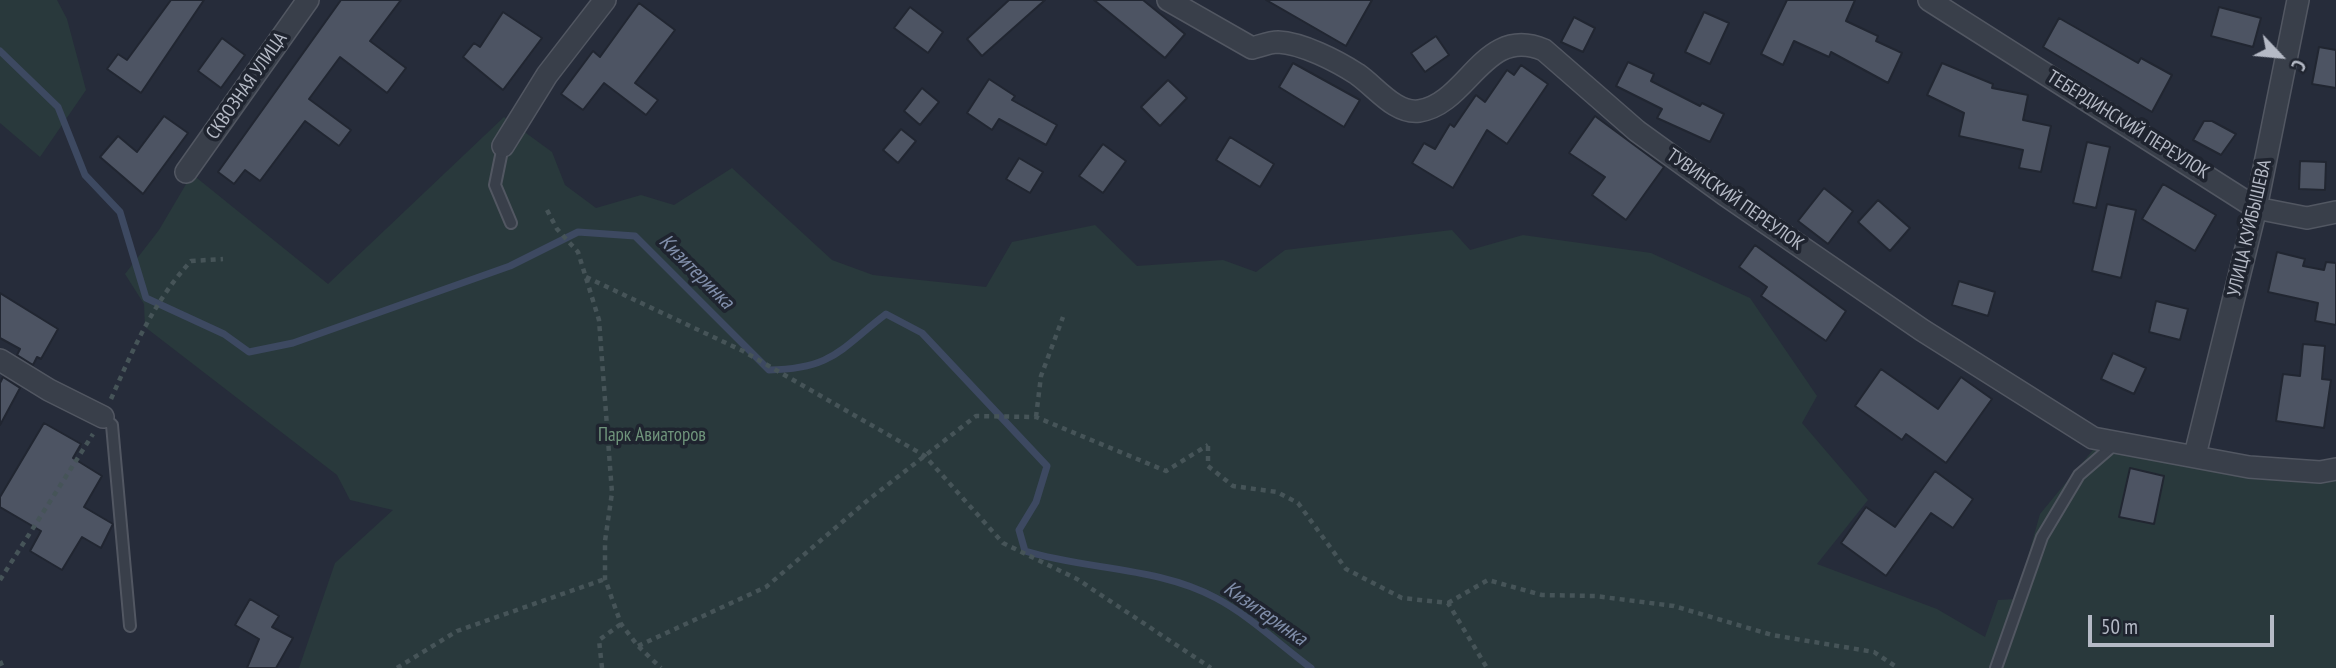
<!DOCTYPE html>
<html>
<head>
<meta charset="utf-8">
<style>
	body { margin:0 }
	#map { position:relative; width:2336px; height:668px; overflow:hidden; background:#262c3a; font-family:"PT Sans Narrow",sans-serif }
	canvas { display:block }
	.north { position:absolute; left:2245px; top:21px; width:70px; height:70px; -webkit-text-stroke:5px #1f242f; paint-order:stroke; rotate:116deg; font-size:19px; font-weight:700; line-height:28px; text-align:center; color:#b5bac6 }
	.north::after { content:''; display:block; margin:auto; width:24px; height:32px; background:#b5bac6; clip-path:polygon(50% 0,100% 100%,50% 72%,0 100%) }
	.scale { position:absolute; left:2088px; top:615px; width:186px; height:32px; box-sizing:border-box; border:4px solid #b5bac6; border-top:0; padding-left:9px; font-size:21px; line-height:24px; white-space:nowrap; color:#b5bac6; -webkit-text-stroke:5px #1f242f; paint-order:stroke }
</style>
</head>
<body>
<div id="map">
<canvas width="2336" height="668"></canvas>
<div class="north">С</div>
<div class="scale">50 m</div>
</div>
<script>
const context = document.querySelector('canvas').getContext('2d');
context.lineJoin = 'round';
function fill(path, color) { context.fillStyle = color; context.fill(path, 'evenodd'); }
function strokePath(path, color, width, dash) { context.strokeStyle = color; context.lineWidth = width; context.lineCap = dash ? 'butt' : 'round'; context.setLineDash(dash || []); context.stroke(path); }
function label(font, color, halo, rows, align = 'center') {
  context.font = font + ' "PT Sans Narrow",sans-serif'; context.lineWidth = 7; context.setLineDash([]); context.textBaseline = 'middle'; context.strokeStyle = halo; context.fillStyle = color; for (const [text, x, y, turn = 0] of rows) {
    context.save(); context.translate(x, y); context.rotate((+turn || 0) * Math.PI / 180); context.textAlign = isNaN(turn) ? turn : align; if (halo) context.strokeText(text, 0, 0); context.fillText(text, 0, 0); context.restore();
  }
}
fill(new Path2D(`
	M0,0H57L67,19L86,90L40,157L0,123Z
	M504,117L552,152L565,185L596,208L641,195L674,205L732,168L832,260L873,275L986,287L1012,242L1095,225L1137,266L1223,260L1256,272L1285,250L1452,230L1470,250L1523,235L1651,253L1750,298L1817,396L1802,423L1868,500L1817,564L1937,609L1985,637L1998,600L2016,599L2040,514L2097,445L2336,478V668H299L335,563L393,510L350,500L337,475L145,327L144,304L125,274L159,230L192,174L328,284Z`), '#29393c');
strokePath(new Path2D(`
	M0,51L58,107L85,175L120,212L146,298L224,334L249,352L293,343L510,266L578,232L635,236L769,370C833,369 840,349 886,314L922,333L1047,466L1036,502L1019,530L1025,551C1087,570 1159,567 1216,598C1250,616 1280,645 1311,668`), '#3d4961', 7);
const building = new Path2D(`
	M171,0H204L141,93L107,69L118,54L127,60Z
	M341,0H401L370,41L406,68L387,93L340,57L309,99L351,130L339,146L305,121L260,181L245,170L234,184L218,172Z
	M1009,0H1045L982,56L967,39Z
	M1094,0H1143L1185,34L1165,58Z
	M1266,0H1372L1346,46Z
	M1787,0H1855L1846,21L1878,36L1876,41L1902,53L1888,83L1831,52L1829,57L1794,41L1783,65L1761,54Z
	M639,3L675,30L635,83L658,100L646,115L604,83L583,110L561,94L593,51L600,57Z
	M910,7L943,32L928,53L894,28Z
	M2219,7L2261,18L2253,47L2211,36Z
	M503,12L542,38L503,90L463,57L474,43L480,47Z
	M1704,12L1729,23L1710,64L1685,52Z
	M1574,17L1595,28L1583,52L1561,42Z
	M2059,18L2138,63L2141,58L2172,75L2152,112L2043,47Z
	M1436,36L1449,55L1425,72L1411,53Z
	M222,38L245,55L221,88L198,71Z
	M2319,47L2336,50V88L2312,84Z
	M1628,62L1654,74L1651,81L1700,106L1702,103L1724,114L1710,142L1657,118L1662,109L1616,86Z
	M1293,63L1360,100L1344,127L1279,87Z
	M1942,63L1993,84L1992,88L2028,95L2023,120L2051,126L2041,172L2019,168L2023,150L1959,136L1964,113L1927,95Z
	M1521,65L1548,84L1507,144L1487,130L1453,188L1412,163L1424,143L1435,149L1450,124L1454,127L1476,95L1485,102L1507,70L1514,75Z
	M989,79L1015,96L1012,100L1057,125L1046,145L999,119L992,130L967,113Z
	M1168,80L1187,98L1160,126L1141,107Z
	M922,88L939,102L920,125L904,111Z
	M164,116L188,133L143,194L100,157L118,136L137,152Z
	M1595,116L1664,167L1626,220L1592,195L1605,177L1569,153Z
	M2204,121H2212L2236,134L2221,155L2193,140Z
	M901,129L916,141L898,163L883,150Z
	M1230,137L1274,164L1260,187L1216,160Z
	M2087,142L2110,147L2096,208L2073,203Z
	M1103,144L1126,161L1103,193L1079,176Z
	M1019,158L1043,172L1030,193L1006,179Z
	M2300,161L2326,162L2325,190L2299,189Z
	M2163,184L2216,215L2195,251L2142,219Z
	M1824,188L1853,211L1828,244L1798,221Z
	M1878,200L1910,228L1890,251L1858,222Z
	M2107,204L2136,210L2121,278L2092,271Z
	M1755,245L1846,311L1826,341L1761,296L1767,287L1739,267Z
	M2277,252L2305,259L2303,266L2324,270L2326,262L2336,263V325L2315,321L2318,303L2268,292Z
	M1959,281L1995,292L1988,316L1952,305Z
	M0,293L58,329L41,359L37,357L33,365L17,355L20,349L0,338Z
	M2156,301L2188,309L2180,340L2149,332Z
	M2303,344L2325,346L2322,379L2331,380L2324,428L2276,421L2283,374L2300,376Z
	M2113,353L2146,368L2134,394L2101,379Z
	M1881,369L1938,409L1961,377L1992,399L1946,463L1906,434L1902,440L1855,406Z
	M3,377L20,388L0,425V383Z
	M44,423L81,444L73,458L102,476L84,507L113,524L101,548L82,537L62,570L30,551L41,531L0,507V497Z
	M2130,468L2164,476L2154,524L2119,517Z
	M1935,471L1973,499L1953,528L1931,513L1886,576L1841,543L1866,507L1895,527Z
	M250,599L279,616L272,627L293,638L276,668H247L259,639L235,625Z`);
fill(building, '#4d5463');
strokePath(building, '#212631', 2);
const service = new Path2D(`
	M503,146L495,185L511,223
	M103,417L112,425L130,626
	M1996,668L2042,537L2079,475L2116,443`);
const minor = new Path2D(`
	M1168,0L1252,48C1260,46 1270,42 1278,42C1302,43 1337,61 1357,74C1376,87 1395,114 1419,111C1468,104 1484,24 1544,50L1637,131L1724,194L1922,330L2093,438L2249,467L2320,472L2336,469
	M1929,0L2256,208L2307,218L2336,212
	M503,146L547,75L605,0
	M186,172L308,0
	M0,360L49,390L103,417
	M2195,455L2256,208L2298,0`);
strokePath(service, '#525762', 14);
strokePath(minor, '#525762', 24);
strokePath(new Path2D(`
	M547,210L557,229L578,252L599,320L612,493L605,541V579L621,624L638,646L661,668
	M586,277L743,351L925,456L1003,543L1077,579L1211,668
	M111,399C133,349 154,301 191,261L223,259
	M1036,417L1041,376L1063,317
	M1208,446V466L1233,486L1277,492L1298,503L1346,569L1402,598L1448,603L1487,668
	M0,580L93,434
	M1448,603L1488,580L1542,595L1595,596L1674,606L1772,635L1874,652L1898,668
	M638,646L766,587L868,500L976,416L1036,417L1166,471L1208,445
	M0,661L3,668
	M397,668L457,631L605,579
	M602,668L599,640L621,624`), '#465458', 4.5, [5, 5]);
strokePath(service, '#393f4a', 10);
strokePath(minor, '#393f4a', 21);
label('19px', '#b5bac6', '#1f242f', [
	["СКВОЗНАЯ УЛИЦА",247,86,-55],
	["ТЕБЕРДИНСКИЙ ПЕРЕУЛОК",2128,125,32],
	["ТУВИНСКИЙ ПЕРЕУЛОК",1735,200,35],
	["УЛИЦА КУЙБЫШЕВА",2250,228,-77]
]);
label('19px', '#6f947b', '#1f242f', [
	["Парк Авиаторов",652,436]
]);
label('italic 21px', '#808eaa', '#1f242f', [
	["Кизитеринка",696,272,45],
	["Кизитеринка",1265,614,35]
]);
</script>
</body>
</html>
